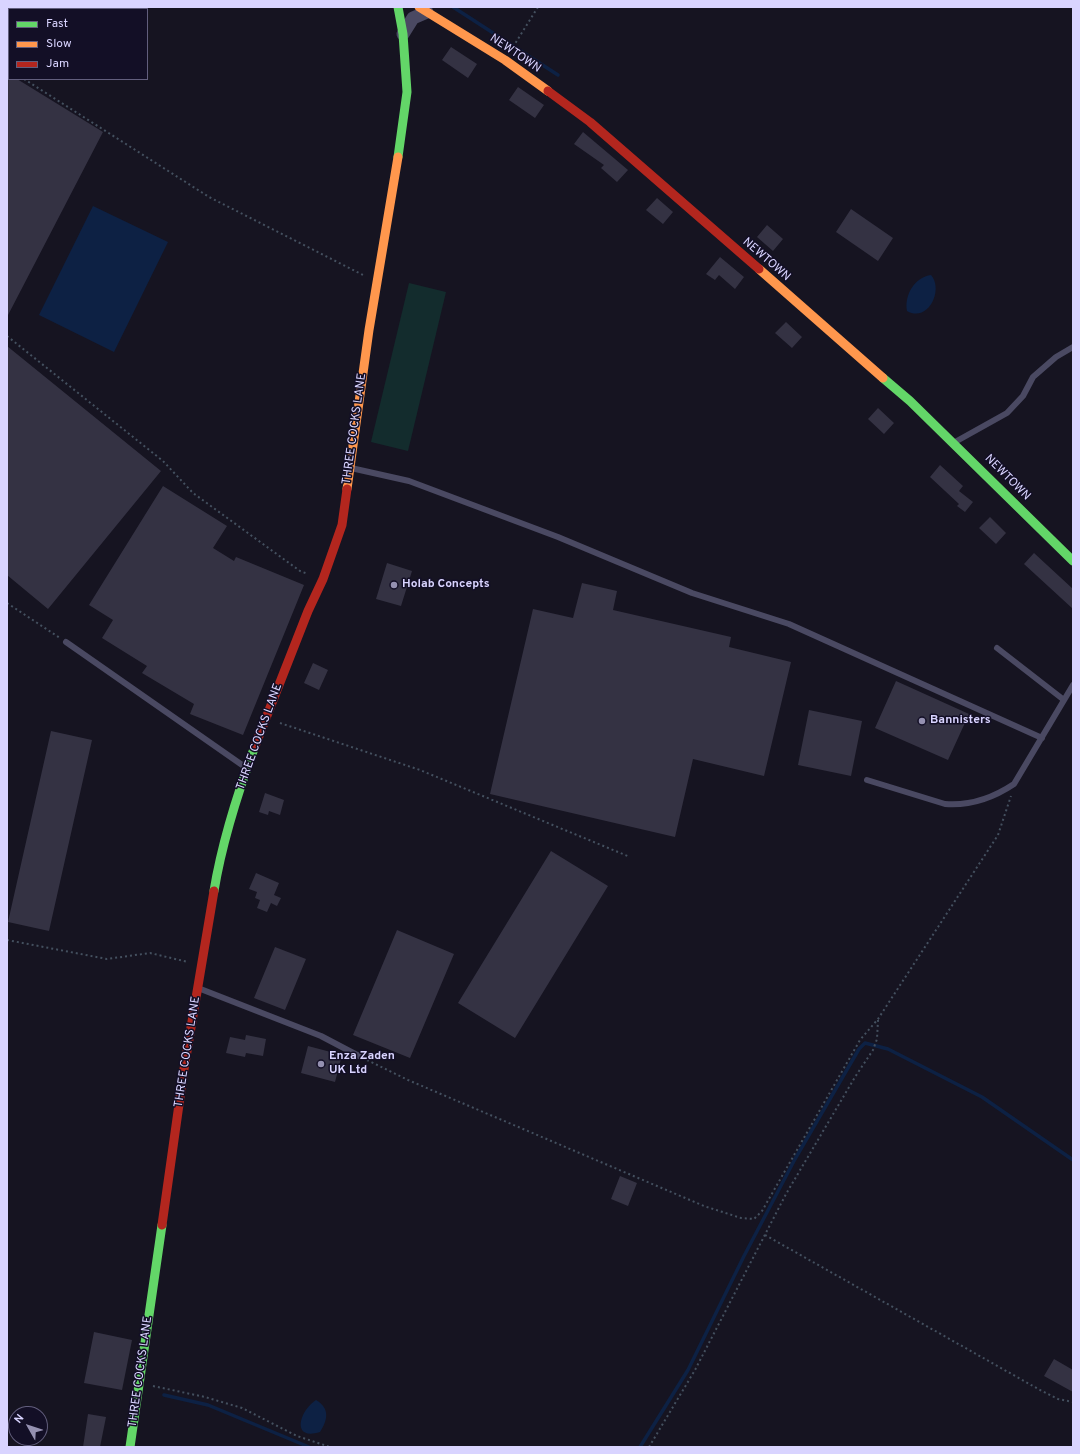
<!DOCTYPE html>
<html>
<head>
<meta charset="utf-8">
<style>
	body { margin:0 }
	#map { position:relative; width:1080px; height:1454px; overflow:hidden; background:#161421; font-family:Overpass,sans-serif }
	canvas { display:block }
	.frame { position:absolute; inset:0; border:8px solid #d9d4ff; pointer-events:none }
	.legend { position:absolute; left:8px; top:8px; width:140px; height:72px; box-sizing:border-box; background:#130f26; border:1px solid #625e7d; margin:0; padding:5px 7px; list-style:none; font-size:12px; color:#d9d4ff }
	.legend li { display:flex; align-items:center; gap:8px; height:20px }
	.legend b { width:20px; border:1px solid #625e7d }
	.north { position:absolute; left:8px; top:1406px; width:40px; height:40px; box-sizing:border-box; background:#130f26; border:1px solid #625e7d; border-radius:50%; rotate:309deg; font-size:11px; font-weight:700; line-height:16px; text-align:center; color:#d9d4ff }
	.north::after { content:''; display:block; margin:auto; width:14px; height:18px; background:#9591b1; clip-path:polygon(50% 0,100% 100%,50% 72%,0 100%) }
</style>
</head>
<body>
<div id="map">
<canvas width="1080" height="1454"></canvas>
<div class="frame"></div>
<ul class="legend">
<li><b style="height:5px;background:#63d668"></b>Fast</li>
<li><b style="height:5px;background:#ff974d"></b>Slow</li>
<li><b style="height:5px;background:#b3261e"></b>Jam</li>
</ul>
<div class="north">N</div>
</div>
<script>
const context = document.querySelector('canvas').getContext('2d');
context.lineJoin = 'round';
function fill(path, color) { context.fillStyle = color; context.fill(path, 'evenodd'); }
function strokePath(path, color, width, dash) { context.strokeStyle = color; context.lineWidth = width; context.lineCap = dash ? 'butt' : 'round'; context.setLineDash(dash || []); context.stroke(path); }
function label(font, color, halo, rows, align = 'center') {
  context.font = font + ' Overpass,sans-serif'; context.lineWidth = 3; context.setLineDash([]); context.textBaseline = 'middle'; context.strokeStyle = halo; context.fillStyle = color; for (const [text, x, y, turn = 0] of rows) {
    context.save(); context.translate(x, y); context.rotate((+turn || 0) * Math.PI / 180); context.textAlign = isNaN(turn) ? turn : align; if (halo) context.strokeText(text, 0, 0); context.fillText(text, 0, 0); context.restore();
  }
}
fill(new Path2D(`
	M409,283L446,292L408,451L371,442Z`), '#132c2d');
fill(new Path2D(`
	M93,206L168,242L114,352L39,315Z
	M931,275C944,290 928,323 907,311C904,295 915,277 931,275Z
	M316,1400C330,1408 328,1420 320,1432C291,1441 299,1411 316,1400Z`), '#0d2144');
strokePath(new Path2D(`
	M453,7L558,75
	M164,1395L208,1405L309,1447
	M640,1447L688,1370L744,1256L795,1159L859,1049L865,1043L888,1049L982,1097L1073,1160`), '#0d2144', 3.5);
fill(new Path2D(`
	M451,47L477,64L468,78L442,60Z
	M7,79H17L103,132L7,317Z
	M518,87L544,105L535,118L509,100Z
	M583,132L628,170L617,182L601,168L604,165L574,144Z
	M657,198L673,212L663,224L646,210Z
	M851,209L893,238L878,261L836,232Z
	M767,225L783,239L773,251L757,237Z
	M720,257L744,277L735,289L719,275L715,280L706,274Z
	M786,322L802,337L792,348L775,333Z
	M7,346L161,471L48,609L7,575Z
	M878,408L894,423L884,434L868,419Z
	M940,465L963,486L959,491L973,502L965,512L957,506L959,504L930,477Z
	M163,486L227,526L213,548L234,561L236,557L304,585L243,735L190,714L194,704L142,673L147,666L102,638L113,620L89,605Z
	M990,517L1006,533L996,544L979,528Z
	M1034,553L1073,589V609L1024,564Z
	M387,563L412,571L401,606L376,599Z
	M582,583L617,591L613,610L731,637L729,647L791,662L764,776L693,759L675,837L490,794L533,609L573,618Z
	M313,663L328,670L319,690L304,683Z
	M896,681L969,714L948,760L875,728Z
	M809,710L862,721L851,776L798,765Z
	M51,731L92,740L49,931L8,922Z
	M265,793L284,800L280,815L269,811L268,815L259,812Z
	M551,851L608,886L515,1038L458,1003Z
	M256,873L279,883L274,895L281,898L277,906L271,903L267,912L257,908L260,900L255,898L257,892L249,889Z
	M397,930L454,954L410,1058L353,1035Z
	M275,947L306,959L285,1010L254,998Z
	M246,1035L266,1039L263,1056L246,1053L245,1057L226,1053L230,1037L245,1040Z
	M308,1046L342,1055L335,1082L301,1073Z
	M620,1176L637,1183L628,1206L611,1199Z
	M94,1332L132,1340L122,1390L84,1383Z
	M1054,1359L1073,1370V1392L1044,1376Z
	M88,1414L106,1417L100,1447H83Z`), '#343243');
strokePath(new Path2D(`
	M513,47L538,7
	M7,69L9,70
	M24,79L209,197L363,275
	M7,336L163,461L193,493L300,571L308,574
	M7,603L60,638
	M280,723L420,770L630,857
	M7,940L107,959L150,953L188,962
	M367,1060L408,1080L704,1206L741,1218L754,1219L762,1211L860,1040L878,1019L998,835L1011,796
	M765,1235L1040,1390L1058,1399L1073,1402
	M153,1386L205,1397L242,1408L297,1436L330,1447
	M649,1447L695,1370L786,1194L855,1077L873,1050L877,1039L878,1020`), '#44505f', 2, [2, 3]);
strokePath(new Path2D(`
	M955,442L1007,413L1023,396L1033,377L1056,357L1073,347
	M351,468L409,481L558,537L692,593L789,624L1042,738
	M66,642L245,767
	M997,648L1064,700
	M867,780L945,804C970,806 993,798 1014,784L1073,685
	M198,988L321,1036L359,1056`), '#4a4962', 6);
strokePath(new Path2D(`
	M403,34L413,18L427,12`), '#4a4962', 13);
strokePath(new Path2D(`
	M398,7L403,34L407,92L398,157
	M883,378L910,401L1073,561
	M214,891C222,842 238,792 255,746
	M130,1447L162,1225`), '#63d668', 9);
strokePath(new Path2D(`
	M419,7L505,60L548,91
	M759,269L883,378
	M347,489L369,330L398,157`), '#ff974d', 9);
strokePath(new Path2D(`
	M548,91L590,122L759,269
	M255,746L308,611L323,579L342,525L347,489
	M162,1225L184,1069L214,891`), '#b3261e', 9);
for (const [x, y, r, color] of [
	[394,585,4,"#9591b1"],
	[922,721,4,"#9591b1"],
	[321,1064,4,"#9591b1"]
]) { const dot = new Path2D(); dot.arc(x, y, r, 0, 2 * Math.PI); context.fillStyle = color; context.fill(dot); strokePath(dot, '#130f26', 1.5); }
label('12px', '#d9d4ff', '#130f26', [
	["NEWTOWN",515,54,34],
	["NEWTOWN",766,260,41],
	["THREE COCKS LANE",355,429,-82],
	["NEWTOWN",1007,478,45],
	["THREE COCKS LANE",260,737,-70],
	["THREE COCKS LANE",188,1052,-81],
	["THREE COCKS LANE",141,1372,-82]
]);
label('bold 12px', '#d9d4ff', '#130f26', [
	["Holab Concepts",402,585],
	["Bannisters",930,721],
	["Enza Zaden",329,1057],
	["UK Ltd",329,1071]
], 'left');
</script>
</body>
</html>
